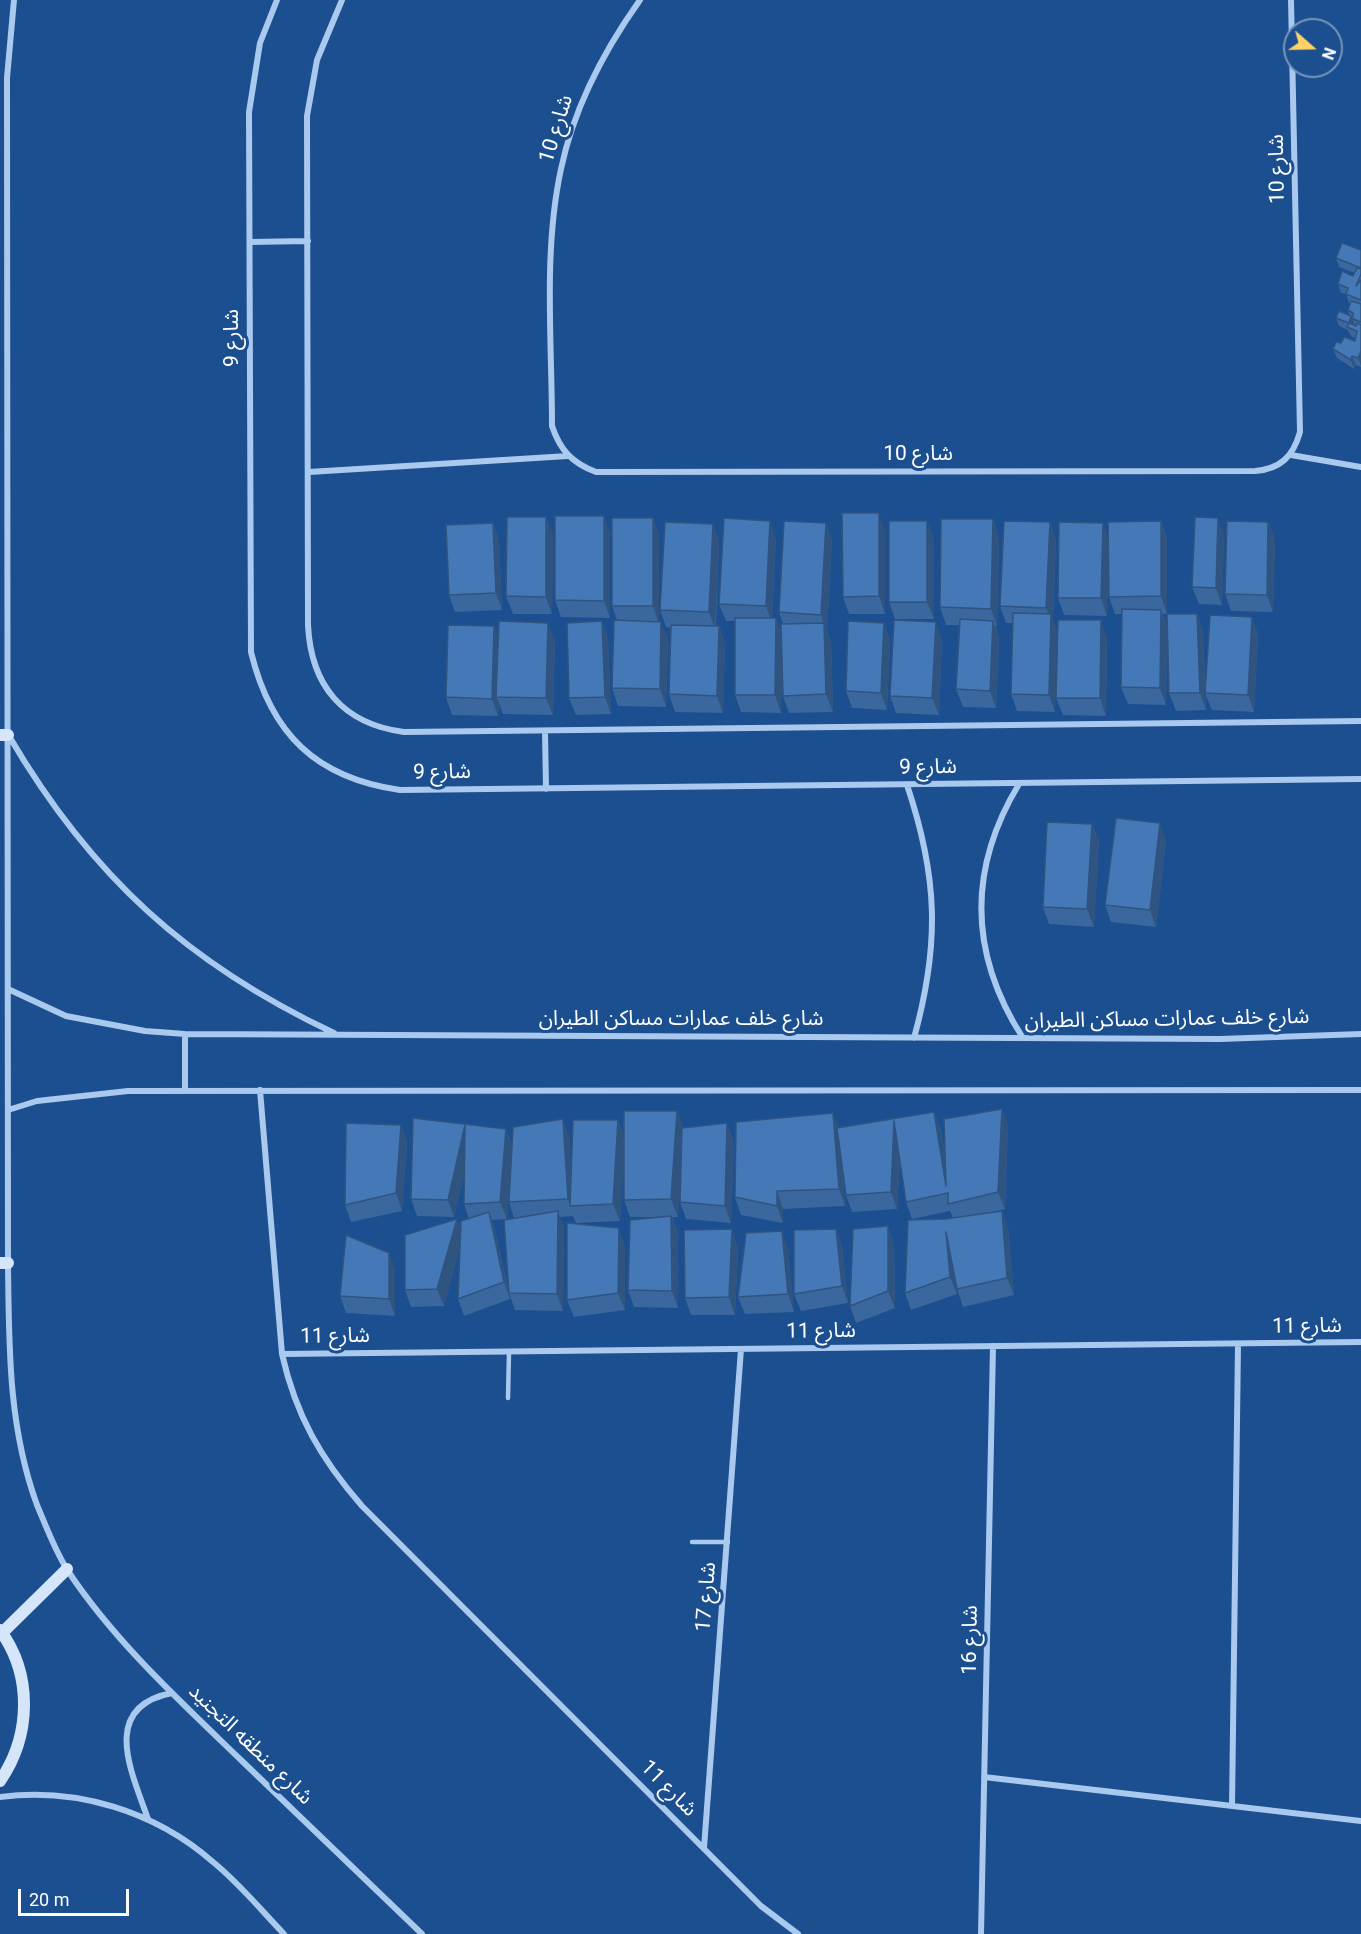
<!DOCTYPE html>
<html>
<head>
<meta charset="utf-8">
<style>
	body { margin:0 }
	#map { position:relative; width:1361px; height:1934px; overflow:hidden; background:#1b4f8f; font-family:Roboto,sans-serif }
	canvas { display:block }
	.north { position:absolute; left:1283px; top:18px; width:60px; height:60px; box-sizing:border-box; background:#1b4f8f; border:2px solid #7695bc; border-radius:50%; rotate:110deg; font-size:16px; font-weight:700; line-height:24px; text-align:center; color:#fff }
	.north::after { content:''; display:block; margin:auto; width:21px; height:27px; background:#ffd166; clip-path:polygon(50% 0,100% 100%,50% 72%,0 100%) }
	.scale { position:absolute; left:18px; top:1889px; width:111px; height:27px; box-sizing:border-box; border:3px solid #fff; border-top:0; padding-left:8px; font-size:18px; line-height:21px; white-space:nowrap; color:#fff; -webkit-text-stroke:4px #1b4f8f; paint-order:stroke }
</style>
</head>
<body>
<div id="map">
<canvas width="1361" height="1934"></canvas>
<div class="north">N</div>
<div class="scale">20 m</div>
</div>
<script>
const context = document.querySelector('canvas').getContext('2d');
context.lineJoin = 'round';
function strokePath(path, color, width, dash) { context.strokeStyle = color; context.lineWidth = width; context.lineCap = dash ? 'butt' : 'round'; context.setLineDash(dash || []); context.stroke(path); }
function fill(path, color) { context.fillStyle = color; context.fill(path, 'evenodd'); }
function label(font, color, halo, rows, align = 'center') {
  context.font = font + ' Roboto,"Noto Sans Arabic",sans-serif'; context.lineWidth = 6; context.setLineDash([]); context.textBaseline = 'middle'; context.strokeStyle = halo; context.fillStyle = color; for (const [text, x, y, turn = 0] of rows) {
    context.save(); context.translate(x, y); context.rotate((+turn || 0) * Math.PI / 180); context.textAlign = isNaN(turn) ? turn : align; if (halo) context.strokeText(text, 0, 0); context.fillText(text, 0, 0); context.restore();
  }
}
strokePath(new Path2D(`
	M508,1398L509,1352
	M692,1542H728`), '#a9c9ee', 4.5);
strokePath(new Path2D(`
	M14,0L7,78L8,1263C9,1345 8,1426 37,1505C46,1526 55,1551 68,1571C115,1642 181,1702 242,1761C302,1819 362,1876 422,1934
	M277,0L260,43L249,112L251,652C271,734 316,778 400,790L1361,779
	M342,0L317,60L307,116L308,625C311,686 343,724 404,732L1361,721
	M640,0C603,52 574,107 561,169C543,252 552,341 552,426C560,450 572,463 596,472L1255,471C1280,469 1293,457 1300,432L1291,0
	M250,242L308,241
	M1291,455L1361,467
	M309,472L568,456
	M545,731L546,789
	M9,736C91,876 188,964 334,1033
	M1019,784C967,870 969,954 1023,1038
	M907,785C938,877 940,944 914,1038
	M8,989L66,1016L145,1031L185,1034L1220,1039L1361,1034
	M260,1090L282,1354C296,1416 321,1459 362,1506L761,1906L798,1934
	M185,1091V1034
	M8,1110L37,1101L128,1091L1361,1090
	M282,1354L1361,1342
	M984,1777L1361,1821
	M0,1797C76,1787 155,1811 213,1862C239,1883 261,1910 284,1934
	M1232,1806L1238,1345
	M148,1819C132,1773 99,1707 172,1693
	M704,1848L741,1349
	M981,1934L993,1346`), '#a9c9ee', 6);
strokePath(new Path2D(`
	M0,735H8
	M0,1263H8
	M0,1630C33,1675 31,1736 0,1781
	M2,1633L67,1569`), '#d6e6fa', 12);
fill(new Path2D(`
	M1361,250V367L1356,365L1354,369L1337,358L1333,349L1341,343L1355,341V338L1351,336L1348,330L1339,326L1336,318L1349,315L1348,310L1351,303H1349L1346,294L1341,293L1338,284L1353,276L1355,273L1339,267L1336,258Z
	M653,518L659,535V621L668,639L666,707L618,706L612,688L617,620L612,606Z
	M1161,521L1167,539V614H1163L1167,627L1166,705L1128,704L1121,687L1122,614H1115L1109,597L1108,559L1107,616L1064,615L1058,598L1103,523L1108,539Z
	M1050,522L1056,540L1053,618L1055,712L1017,711L1011,694L1013,623H1006L1000,606Z
	M1268,522L1275,539L1273,612L1231,611L1225,594Z
	M493,523L499,540L502,610L455,612L449,595Z
	M826,523L832,540L827,631L831,640L833,712L789,713L783,696L782,658L781,713L741,712L735,695V621H726L719,604L776,538L772,618H776L781,633L783,624L779,612Z
	M713,524L719,541L716,626H719L725,644L723,713L675,712L669,694L670,628L666,627L660,610Z
	M885,531V614H849L843,597Z
	M610,533V618L561,617L555,600Z
	M553,534L552,614H513L506,596Z
	M1224,535L1222,605L1199,604L1192,587Z
	M999,537L997,626H995L999,638L996,708L963,707L956,689L959,625H946L940,607Z
	M934,538V619H895L889,602Z
	M1197,614L1203,631L1206,710L1176,711L1169,693Z
	M1252,617L1258,635L1254,712L1212,710L1205,693Z
	M602,621L608,639L611,714L576,715L569,698Z
	M884,623L890,640L887,710L852,708L846,691Z
	M494,626L498,636L555,640L553,715L503,714L499,703L498,716L452,715L446,697Z
	M1107,638L1106,716L1063,715L1056,698Z
	M942,640L939,715L896,713L890,696Z
	M1092,824L1099,841L1094,927L1049,924L1043,907Z
	M1166,840L1156,927L1111,922L1105,905Z
	M1002,1109L1008,1126L1005,1209L990,1213L1008,1228L1014,1295L963,1307L957,1289L956,1283L957,1294L911,1310L905,1293L945,1219L953,1218L950,1211L912,1219L906,1202L900,1159L897,1209L852,1212L846,1195L842,1162L845,1206L783,1209V1223L741,1215L735,1197L833,1113L838,1127L934,1112L941,1130L946,1160Z
	M677,1111L683,1128L734,1140L731,1223L686,1219L680,1202L682,1147L678,1217H672L678,1233V1308L634,1307L628,1290L662,1217H630L624,1200V1150L620,1221L576,1223L573,1216L560,1217L564,1229L563,1311L515,1310L509,1293L510,1299L464,1316L458,1299L460,1247L444,1306L411,1307L405,1290L457,1219L461,1229L469,1219L464,1204V1174L454,1217L417,1216L411,1199L506,1129L512,1145L569,1136L571,1171L618,1120L624,1135ZM511,1166L509,1202L514,1218L507,1219ZM505,1219L509,1292L495,1230L492,1220Z
	M401,1125L407,1142L402,1211L351,1222L345,1205Z
	M836,1229L842,1246L848,1303L801,1311L794,1294Z
	M894,1244L895,1308L856,1323L850,1306Z
	M625,1246V1310L574,1317L567,1300Z
	M738,1247L735,1315H691L685,1298Z
	M788,1248L794,1312L745,1314L738,1297Z
	M389,1253L395,1270V1316L346,1313L340,1296Z`), '#3a679d');
fill(new Path2D(`
	M1351,316L1355,325L1353,329L1349,323Z
	M1361,351V366L1358,358Z
	M1352,356L1356,365L1354,369L1351,360Z
	M879,513L885,531V614L879,596Z
	M604,516L610,533V618L604,601Z
	M546,517L553,534L552,614L546,597Z
	M653,518L659,535V624L653,606Z
	M1218,518L1224,535L1222,605L1216,588Z
	M993,519L999,537L997,626L991,609Z
	M770,521L776,538L772,623L766,606Z
	M927,521L934,538V619L927,602Z
	M1161,521L1167,539V614L1161,596Z
	M1050,522L1056,540L1053,618L1057,631L1055,712L1049,695L1051,621L1046,608Z
	M1268,522L1275,539L1273,612L1267,595Z
	M493,523L499,540L502,610L496,593Z
	M826,523L832,540L827,631L831,640L833,712L826,694L824,624L821,615Z
	M1103,523L1109,540L1107,616L1101,598Z
	M713,524L719,541L715,629L709,612Z
	M1161,610L1167,627L1166,705L1160,688Z
	M1197,614L1203,631L1206,710L1200,693Z
	M1252,617L1258,635L1254,712L1248,695Z
	M776,618L782,636L781,713L775,695Z
	M1101,620L1107,638L1106,716L1100,698Z
	M602,621L608,639L611,714L605,697Z
	M993,621L999,638L996,708L990,691Z
	M661,622L668,639L666,707L660,689Z
	M936,622L942,640L939,715L932,698Z
	M548,623L555,640L553,715L546,698Z
	M884,623L890,640L887,710L881,693Z
	M494,626L501,643L496,697L499,703L498,716L492,699Z
	M719,626L725,644L723,713L717,696Z
	M1160,823L1166,840L1156,927L1150,910Z
	M1092,824L1099,841L1094,927L1087,909Z
	M1002,1109L1008,1126L1005,1209L998,1192Z
	M677,1111L683,1129L678,1217L671,1199Z
	M934,1112L941,1130L953,1203L946,1186Z
	M833,1113L840,1131L845,1206L839,1189Z
	M563,1119L569,1136L573,1206H570L568,1199Z
	M618,1120L625,1137L620,1221L613,1204Z
	M894,1121L901,1139L897,1209L891,1192Z
	M727,1123L734,1140L731,1223L725,1206Z
	M401,1125L407,1142L402,1211L396,1193Z
	M465,1125L471,1143L454,1217L448,1200Z
	M506,1129L512,1146L507,1219L500,1202Z
	M777,1191L783,1209V1223L777,1206Z
	M558,1211L564,1229L563,1311L557,1294Z
	M1002,1211L1008,1228L1014,1295L1007,1278Z
	M489,1212L495,1230L510,1299L504,1282Z
	M671,1216L678,1233V1308L672,1291Z
	M457,1219L463,1236L444,1306L437,1289Z
	M888,1226L894,1244L895,1308L888,1291Z
	M619,1228L625,1246V1310L618,1293Z
	M732,1229L738,1247L735,1315L729,1297Z
	M836,1229L842,1246L848,1303L842,1286Z
	M782,1231L788,1248L794,1312L788,1294Z
	M946,1232L953,1249L957,1294L950,1277Z
	M389,1253L395,1270V1316L389,1299Z`), '#305480');
const building = new Path2D(`
	M1342,243L1361,250V268L1336,258Z
	M1357,268L1361,269V274L1356,286L1361,280V300L1346,294L1348,288L1338,284L1342,271L1353,276Z
	M1351,301L1361,304V322L1353,319V313L1348,310Z
	M1339,311L1351,316L1349,323L1336,318Z
	M1349,323L1356,326L1357,323L1361,325V351L1358,358L1352,356L1351,360L1333,349L1336,342L1341,343L1344,337L1355,341L1357,331L1347,327Z
	M842,513H879V596L843,597Z
	M555,516H604V601L555,600Z
	M507,517H546V597L506,596Z
	M1195,517L1218,518L1216,588L1192,587Z
	M612,518H653V606H612Z
	M724,518L770,521L766,606L719,604Z
	M941,519H993L991,609L940,607Z
	M784,521L826,523L821,615L779,612Z
	M889,521H927V602H889Z
	M1004,521L1050,522L1046,608L1000,606Z
	M1161,521V596L1109,597L1108,522Z
	M1227,521L1268,522L1267,595L1225,594Z
	M665,522L713,524L709,612L660,610Z
	M1059,522L1103,523L1101,598H1058Z
	M493,523L496,593L449,595L446,525Z
	M1122,609L1161,610L1160,688L1121,687Z
	M1013,613L1051,614L1049,695L1011,694Z
	M1167,614H1197L1200,693H1169Z
	M1210,615L1252,617L1248,695L1205,693Z
	M735,618H776L775,695H735Z
	M960,619L993,621L990,691L956,689Z
	M614,620L661,622L660,689L612,688Z
	M894,620L936,622L932,698L890,696Z
	M1058,620H1101L1100,698H1056Z
	M499,621L548,623L546,698L496,697Z
	M602,621L605,697L569,698L567,623Z
	M848,621L884,623L881,693L846,691Z
	M824,623L826,694L783,696L781,624Z
	M448,625L494,626L492,699L446,697Z
	M671,625L719,626L717,696L669,694Z
	M1116,818L1160,823L1150,910L1105,905Z
	M1047,822L1092,824L1087,909L1043,907Z
	M1002,1109L998,1192L948,1204V1193L906,1202L894,1121L891,1192L846,1195L837,1128L934,1112L946,1186L944,1119Z
	M624,1111H677L671,1199L624,1200Z
	M833,1113L839,1189L777,1191V1206L735,1197L736,1122Z
	M413,1118L506,1129L500,1202L464,1204L465,1125L448,1200L411,1199Z
	M563,1119L568,1199L509,1202L513,1127Z
	M573,1120H618L613,1204L570,1206Z
	M346,1123L401,1125L396,1193L345,1205Z
	M727,1123L725,1206L680,1202L682,1128Z
	M558,1211L557,1294L509,1293L504,1220Z
	M1002,1211L1007,1278L957,1289L946,1232L950,1277L905,1293L908,1220L945,1219Z
	M489,1212L504,1282L458,1299L461,1221Z
	M671,1216L672,1291L628,1290L630,1220Z
	M457,1219L437,1289L405,1290V1235Z
	M567,1223L619,1228L618,1293L567,1300Z
	M888,1226V1291L850,1306L853,1229Z
	M732,1229L729,1297L685,1298L684,1230Z
	M836,1229L842,1286L794,1294V1230Z
	M782,1231L788,1294L738,1297L746,1233Z
	M346,1235L389,1253V1299L340,1296Z`);
fill(building, '#4478b7');
strokePath(building, '#305480', 1.5);
label('21px', '#fff', '#1b4f8f', [
	["شارع 10",557,129,-73],
	["شارع 10",1278,169,-91],
	["شارع 9",233,338,-90],
	["شارع 10",918,455],
	["شارع 9",928,768,-1],
	["شارع 9",442,773,-1],
	["شارع خلف عمارات مساكن الطيران",681,1020],
	["شارع خلف عمارات مساكن الطيران",1167,1020,-1],
	["شارع 11",1307,1327,-1],
	["شارع 11",821,1332,-1],
	["شارع 11",335,1337,-1],
	["شارع 17",707,1597,-85],
	["شارع 16",971,1640,-89],
	["شارع منطقه التجنيد",250,1745,44],
	["شارع 11",668,1789,45]
]);
</script>
</body>
</html>
